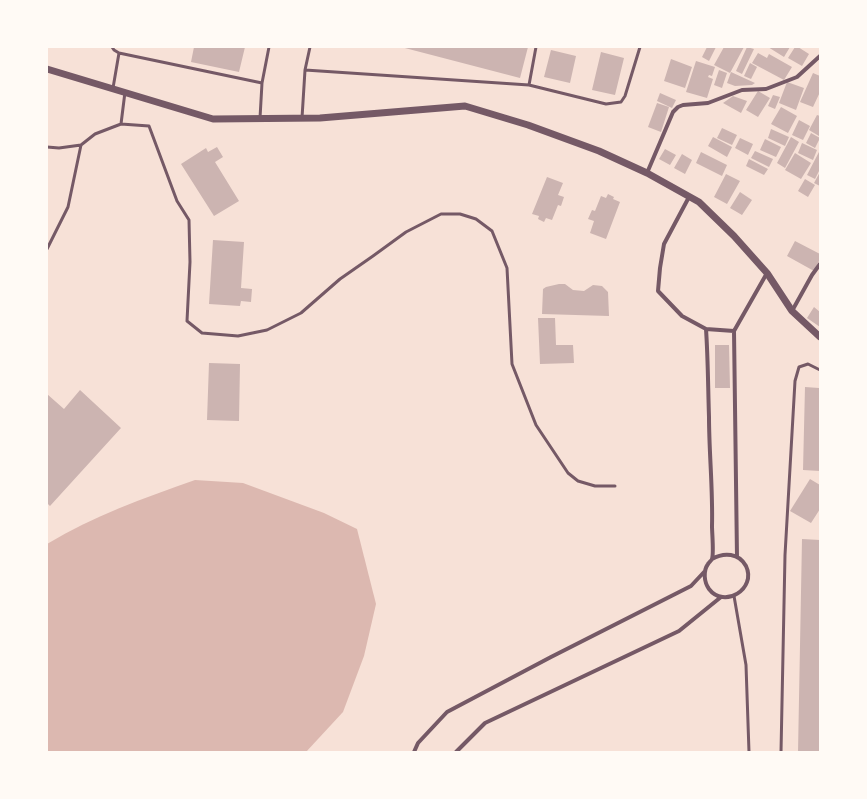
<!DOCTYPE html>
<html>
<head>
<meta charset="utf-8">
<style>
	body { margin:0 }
	#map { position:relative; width:867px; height:799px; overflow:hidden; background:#f7e1d7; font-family:"IBM Plex Sans",sans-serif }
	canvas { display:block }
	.frame { position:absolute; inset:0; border:48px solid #fffaf5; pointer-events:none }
</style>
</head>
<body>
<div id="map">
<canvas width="867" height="799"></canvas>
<div class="frame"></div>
</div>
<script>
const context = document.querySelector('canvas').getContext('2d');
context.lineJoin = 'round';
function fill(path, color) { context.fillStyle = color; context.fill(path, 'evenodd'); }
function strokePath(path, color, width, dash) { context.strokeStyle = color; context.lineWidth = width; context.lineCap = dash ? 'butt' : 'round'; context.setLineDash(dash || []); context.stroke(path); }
fill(new Path2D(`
	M195,480L243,483L324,513L357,529L376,604L364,656L343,712L306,752H47V544C93,516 144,498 195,480Z`), '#dcb8b0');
fill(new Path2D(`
	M194,47H245L239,72L191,62Z
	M401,47H528L520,78Z
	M707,47H716L709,61L702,57Z
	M724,47H744L730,73L714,65Z
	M747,47L754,49L742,74L736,71Z
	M768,47H790L784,57Z
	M795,47H798L809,54L802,66L788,58Z
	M551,50L576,56L570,83L544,77Z
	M601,52L624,58L615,95L592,90Z
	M758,53L767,58L769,54L792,67L784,80L752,63Z
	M671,59L692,67L685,88L664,81Z
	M696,61L715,67L712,76L709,75L708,77L713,79L707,98L686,92Z
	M750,63L757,67L751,79L744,76Z
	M719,70L727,73L722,88L714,85Z
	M731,72L755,83L752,85L735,86L727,83Z
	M813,73L820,76V92L813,107L800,102Z
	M787,82L804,88L796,110L779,103Z
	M758,91L770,98L758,117L746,110Z
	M660,93L676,100L672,108L657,101Z
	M773,95L780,97L775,109L768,106Z
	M733,96L747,101L741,113L723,103Z
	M657,103L669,107L661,132L648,127Z
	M781,107L797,116L788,133L771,124Z
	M817,115L820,116L819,136L809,130Z
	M799,120L810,126L803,140L792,135Z
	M722,128L737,135L732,145L717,138Z
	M771,129L789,137L785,146L768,138Z
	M811,133L820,138L815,148L806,143Z
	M713,137L732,147L727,157L708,146Z
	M791,137L799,142L785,168L777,163Z
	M740,138L753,144L748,155L735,148Z
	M765,139L781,147L776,157L760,150Z
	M802,143L817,150L813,160L798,153Z
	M217,147L223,157L215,162L239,201L214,216L181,164L206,148L208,152Z
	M665,149L676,155L670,165L659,159Z
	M820,150V169L815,179L807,175Z
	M755,151L773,159L769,167L751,158Z
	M701,152L727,165L722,176L696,163Z
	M795,153L811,163L801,179L785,170Z
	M682,154L692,160L685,174L674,168Z
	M749,159L768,169L764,175L746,166Z
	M820,172V186L814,183Z
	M726,174L740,181L727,204L714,197Z
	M547,177L563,183L558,195L564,197L561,206L558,205L552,220L546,218L544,222L538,219L539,216L532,214Z
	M805,179L815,185L808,197L798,191Z
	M740,192L752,200L742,215L730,208Z
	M608,194L614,197L613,199L620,202L606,239L590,233L594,221L588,219L592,210L595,211L601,196L606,198Z
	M213,240L244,242L241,288L252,289L251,302L241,301L240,306L209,304Z
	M795,241L820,254V259L814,271L787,256Z
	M559,284H565L573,290L584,291L593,285L602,286L608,292L609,316L542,314L543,289L546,287Z
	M814,307L820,312V327L807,318Z
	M538,318H555L556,345H573L574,363L540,364Z
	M715,345H729L730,388H715Z
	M209,363L240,364L239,421L207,420Z
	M805,387L819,388L820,471L803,470Z
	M80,390L121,428L50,506L47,503V394L64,409Z
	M810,479L820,485V509L811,523L790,511Z
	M802,539L820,540V752H798Z`), '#ccb4b1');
strokePath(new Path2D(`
	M112,47L114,50L119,53L262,83
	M305,70L529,85L606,104L621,102L625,96L640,47
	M529,85L536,47
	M113,88L119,53
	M260,118L262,83L269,47
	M302,118L305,70L310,47
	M121,124L125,92
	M47,147L59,148L81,145L95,134L121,124L149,126L177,201L189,220L190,262L187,321L202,333L238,336L267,330L301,313L340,279L373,256L406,232L441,214H460L476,219L492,231L507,268L512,364L536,425L568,473L578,481L595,486H615
	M47,249L68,207L81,145
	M734,596L746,665L749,752
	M781,752L785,555L795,381L799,367L808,364L820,370`), '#755966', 3);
strokePath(new Path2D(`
	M647,173L673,112L678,107L683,105L708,103L742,90L766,89L797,77L820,56
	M689,197L664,244L660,268L658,291L682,316L706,329C708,358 708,387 709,417C709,453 713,489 712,526C712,533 714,553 712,559C712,560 709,562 708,564C703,571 704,582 709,589C724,609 757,589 746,566C739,553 724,552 712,559
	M792,311L812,275L820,264
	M706,329L734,331
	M737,557L734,331L767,273
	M414,752L418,743L447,712L551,657L691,586L705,571
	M456,752L485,723L679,631L721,597`), '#755966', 4);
strokePath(new Path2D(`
	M47,69L213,119L320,118L465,106L528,125L599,151L647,173L699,202L734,236L767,273L792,311L820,337`), '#755966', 7);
</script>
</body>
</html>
